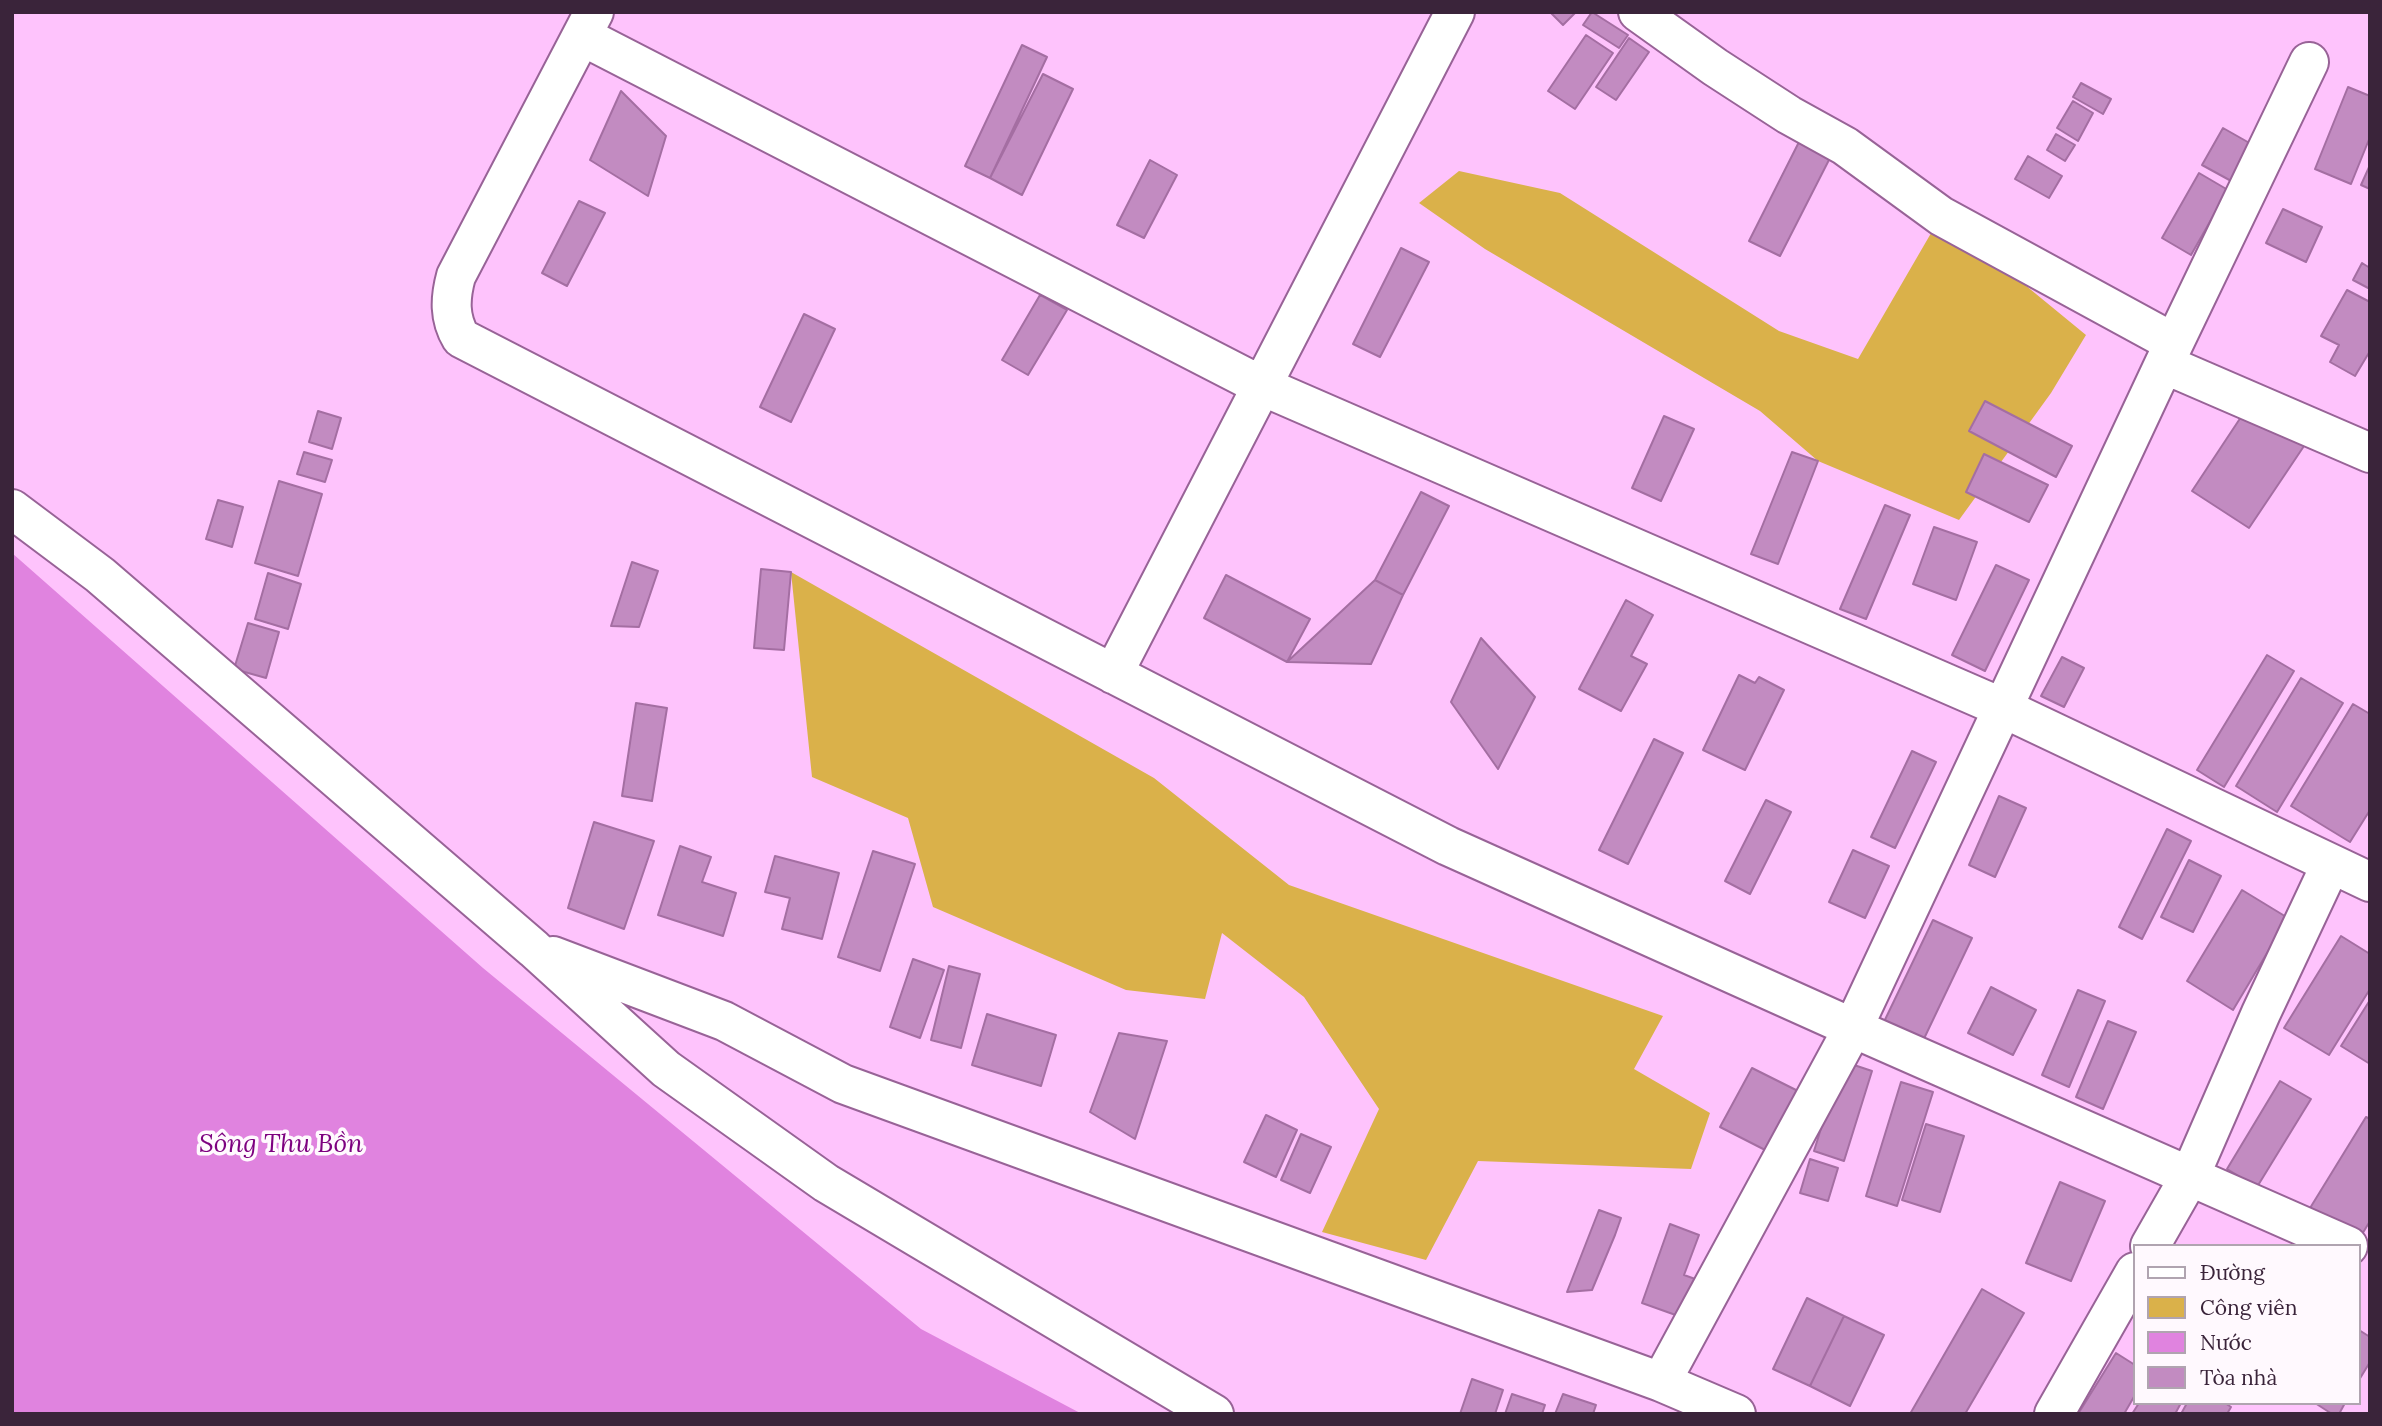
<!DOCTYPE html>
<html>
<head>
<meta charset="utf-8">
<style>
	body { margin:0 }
	#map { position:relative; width:2382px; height:1426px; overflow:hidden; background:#fec3fc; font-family:Lora,serif }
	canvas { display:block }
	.frame { position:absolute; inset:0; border:14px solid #3a243a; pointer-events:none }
	.legend { position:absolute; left:2133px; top:1244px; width:228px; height:161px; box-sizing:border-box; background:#fff9fe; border:2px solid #b0a4b0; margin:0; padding:9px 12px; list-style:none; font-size:21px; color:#3a243a }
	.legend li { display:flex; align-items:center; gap:14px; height:35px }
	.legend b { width:35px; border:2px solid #b0a4b0 }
</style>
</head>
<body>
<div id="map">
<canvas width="2382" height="1426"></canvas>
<div class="frame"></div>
<ul class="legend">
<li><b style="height:9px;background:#fff"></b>Đường</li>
<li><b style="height:19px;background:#dab14a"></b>Công viên</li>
<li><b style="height:19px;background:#e083df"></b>Nước</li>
<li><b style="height:19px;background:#c28bc1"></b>Tòa nhà</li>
</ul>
</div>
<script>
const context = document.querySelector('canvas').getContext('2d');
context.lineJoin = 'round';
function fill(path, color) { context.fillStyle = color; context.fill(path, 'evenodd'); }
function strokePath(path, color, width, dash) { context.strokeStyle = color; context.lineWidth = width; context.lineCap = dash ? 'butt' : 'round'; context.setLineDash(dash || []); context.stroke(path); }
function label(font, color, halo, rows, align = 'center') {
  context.font = font + ' Lora,serif'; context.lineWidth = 7; context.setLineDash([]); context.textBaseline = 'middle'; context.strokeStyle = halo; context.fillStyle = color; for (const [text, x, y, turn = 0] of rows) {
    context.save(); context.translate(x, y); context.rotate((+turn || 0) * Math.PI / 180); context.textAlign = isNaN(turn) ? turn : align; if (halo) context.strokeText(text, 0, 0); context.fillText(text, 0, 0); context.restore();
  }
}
fill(new Path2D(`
	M1459,171L1560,193L1779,331L1858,359L1941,216L2086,335L2051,393L1959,520L1818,461L1760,411L1485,249L1419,203Z
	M791,572L1154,778L1289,885L1663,1016L1634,1069L1710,1113L1691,1169L1478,1161L1426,1260L1322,1232L1379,1109L1304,997L1222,933L1205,999L1126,990L933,907L908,818L812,777Z`), '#dab14a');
fill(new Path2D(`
	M12,553L483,968L921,1329L1082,1414H12Z`), '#e083df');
const building = new Path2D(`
	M1550,12H1576L1563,25Z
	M1592,12L1628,35L1619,48L1583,25Z
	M1586,35L1613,53L1575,109L1548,91Z
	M1629,38L1649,52L1616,100L1596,87Z
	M1022,45L1047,57L990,178L965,166Z
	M1043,74L1073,89L1022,195L990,178Z
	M2081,83L2111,99L2103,114L2073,97Z
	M2348,87L2370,96V137L2351,184L2315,169Z
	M621,91L666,136L648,196L590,160Z
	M2073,101L2093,113L2078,141L2057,128Z
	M2223,128L2253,145L2233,182L2202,165Z
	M2056,134L2075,145L2065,161L2047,150Z
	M1801,138L1832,154L1780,256L1749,241Z
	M2028,156L2062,176L2049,198L2015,179Z
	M1150,160L1177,175L1144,238L1117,225Z
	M2370,165V189L2361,185Z
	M2199,173L2228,190L2191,255L2162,238Z
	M579,201L605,213L567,286L542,273Z
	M2283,209L2322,227L2306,262L2266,243Z
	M1401,248L1429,262L1380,357L1353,344Z
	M2362,263L2370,268V289L2353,280Z
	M2347,290L2370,302V351L2355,376L2330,362L2339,345L2321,336Z
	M1040,295L1067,310L1028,375L1002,360Z
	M804,314L835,329L791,422L760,407Z
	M1985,401L2072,446L2056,477L1969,431Z
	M2247,408L2304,446L2249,528L2192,491Z
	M318,411L341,418L332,449L309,442Z
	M1664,416L1694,429L1661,501L1632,488Z
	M304,452L332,460L325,482L297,474Z
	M1792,452L1818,461L1778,564L1751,554Z
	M1984,454L2048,485L2029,522L1966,492Z
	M279,481L322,494L298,576L255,563Z
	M1421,492L1449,506L1403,595L1375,580Z
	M218,500L243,507L232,547L206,539Z
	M1885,505L1910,515L1866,619L1840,609Z
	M1934,527L1977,542L1956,600L1913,584Z
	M632,562L658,571L639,627L611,626Z
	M1996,565L2029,580L1985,671L1952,655Z
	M761,569L791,572L784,650L754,648Z
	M268,573L301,584L288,629L255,619Z
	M1226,575L1310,619L1287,662L1204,618Z
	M1375,580L1403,595L1371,664L1287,662Z
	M1626,600L1653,615L1631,656L1647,664L1621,711L1579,689Z
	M248,623L279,632L266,678L234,669Z
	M1481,638L1535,697L1498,769L1451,702Z
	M2267,655L2294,671L2224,787L2197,770Z
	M2062,657L2084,668L2064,707L2041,696Z
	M1739,675L1755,683L1759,677L1784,690L1745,770L1703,750Z
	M2301,678L2343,703L2277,812L2236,786Z
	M636,703L667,708L652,801L622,796Z
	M2353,704L2370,714V810L2350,842L2291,806Z
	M1654,739L1683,753L1628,864L1599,850Z
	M1912,751L1936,762L1895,848L1871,837Z
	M1999,796L2026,808L1995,877L1969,865Z
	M1766,800L1791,812L1750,894L1725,881Z
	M594,822L654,841L624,929L568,908Z
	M2167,829L2191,841L2142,939L2119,927Z
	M680,846L711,857L702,882L736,893L723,936L658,915Z
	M1853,850L1889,866L1865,918L1829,902Z
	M873,851L915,864L880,971L838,957Z
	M775,856L839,873L822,939L782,929L790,898L765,892Z
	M2189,860L2221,876L2193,932L2161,917Z
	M2242,890L2288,918L2233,1010L2187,981Z
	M1933,920L1972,938L1920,1047L1881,1028Z
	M2341,936L2370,954V989L2329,1055L2284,1028Z
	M913,959L944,970L920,1038L890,1027Z
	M949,966L980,974L961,1048L931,1040Z
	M1991,987L2036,1010L2013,1055L1968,1033Z
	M2078,990L2105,1001L2069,1087L2042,1075Z
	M2370,1000V1064L2341,1046Z
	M987,1014L1056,1035L1041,1086L972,1065Z
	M2108,1021L2136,1032L2103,1109L2076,1097Z
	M1119,1033L1167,1041L1135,1139L1090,1112Z
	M1842,1061L1872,1071L1844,1161L1814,1151Z
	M1752,1068L1804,1094L1773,1154L1720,1127Z
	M2280,1081L2311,1099L2257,1187L2227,1169Z
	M1901,1082L1933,1092L1897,1206L1866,1196Z
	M1266,1115L1297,1130L1276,1177L1244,1162Z
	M2366,1117L2370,1119V1221L2355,1246L2299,1226Z
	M1926,1124L1964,1136L1940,1212L1902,1200Z
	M1301,1134L1331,1147L1310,1193L1281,1180Z
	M1810,1159L1838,1168L1828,1201L1800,1193Z
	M2060,1182L2105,1201L2071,1281L2026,1263Z
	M1599,1210L1621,1218L1615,1235L1592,1290L1567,1292Z
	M1670,1224L1699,1235L1684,1275L1698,1280L1684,1318L1642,1303Z
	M1982,1289L2024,1313L1965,1414H1910Z
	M1807,1298L1844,1316L1810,1386L1773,1369Z
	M1844,1316L1884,1335L1850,1406L1810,1386Z
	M2359,1330L2370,1337V1362L2359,1380Z
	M2116,1353L2135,1365V1395L2124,1414H2078Z
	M1472,1379L1503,1390L1495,1414H1460Z
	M1512,1394L1545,1405L1542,1414H1505Z
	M1563,1394L1596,1405L1593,1414H1555Z
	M2139,1403H2181L2175,1414H2132Z
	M2187,1403H2225L2231,1407L2227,1414H2181Z
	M2315,1403H2345L2339,1414H2332Z`);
fill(building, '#c28bc1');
strokePath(building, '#a46ea2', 2);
const minor = new Path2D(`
	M594,12L456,276C450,298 449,318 461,338L1448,846L1853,1028L2348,1246
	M1638,12L1715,67L1789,115L1845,146L1941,216L2174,343
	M582,36L1262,386L2003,708L2370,882
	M2164,364L2370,453
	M12,509L100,575L534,949L666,1069L826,1183L1214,1414
	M1113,674L1455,12
	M553,956L724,1021L843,1084L1661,1382L1736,1414
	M2150,1246L2190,1176L2261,1013L2331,864
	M1661,1382L1853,1028L2164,364L2309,62
	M2054,1414L2135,1272`);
strokePath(minor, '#986397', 42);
strokePath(minor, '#fff', 38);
label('italic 26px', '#7d007f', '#fff9fe', [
	["Sông Thu Bồn",281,1145]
]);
</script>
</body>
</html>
